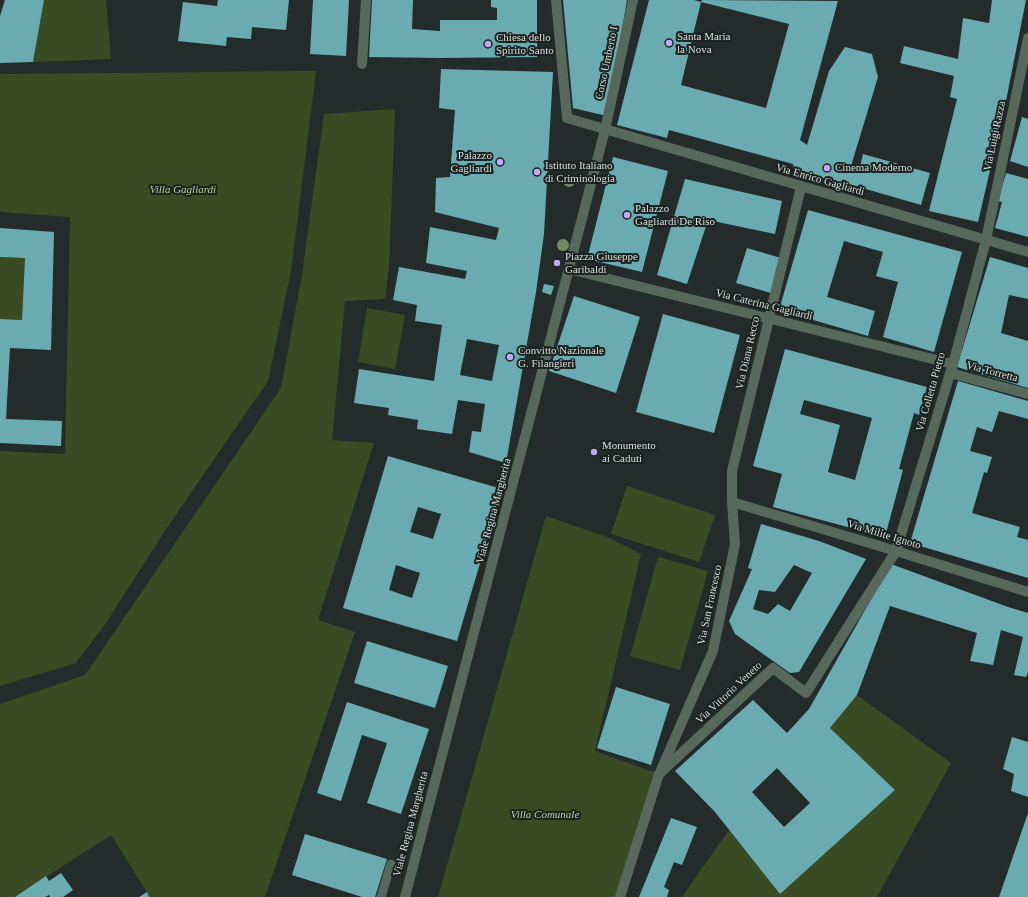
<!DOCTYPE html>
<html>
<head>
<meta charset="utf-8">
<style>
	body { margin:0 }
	canvas { display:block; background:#232c2a }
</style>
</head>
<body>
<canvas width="1028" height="897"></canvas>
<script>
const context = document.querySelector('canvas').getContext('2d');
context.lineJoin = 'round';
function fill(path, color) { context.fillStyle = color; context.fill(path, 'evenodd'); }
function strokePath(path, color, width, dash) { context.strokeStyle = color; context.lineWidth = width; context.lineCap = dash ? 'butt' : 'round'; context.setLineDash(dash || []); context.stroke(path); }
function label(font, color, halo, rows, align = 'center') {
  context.font = font + ' "Times New Roman",serif'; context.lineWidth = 4; context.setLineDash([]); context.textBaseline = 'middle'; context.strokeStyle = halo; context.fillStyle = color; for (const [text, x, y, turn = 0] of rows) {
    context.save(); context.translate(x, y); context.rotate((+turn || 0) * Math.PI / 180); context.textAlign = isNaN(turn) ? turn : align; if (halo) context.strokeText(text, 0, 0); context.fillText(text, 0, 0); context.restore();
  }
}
fill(new Path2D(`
	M44,0H106L111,59L33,62Z
	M316,71L291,271L268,381L166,529L106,623L76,663L0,686V451L65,454L70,217L0,212V74Z
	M395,109L389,266L385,299L345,301L332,440L374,443L318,620L355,632L265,897H149L147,892L111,835L15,897H0V704L85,675L281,388L302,275L324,114Z
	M0,257L25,258L22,320L0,319Z
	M367,308L405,315L395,369L358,362Z
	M627,486L715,515L699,562L611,534Z
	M546,516L607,537L641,554L595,751L659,774L620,897H438Z
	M658,557L708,571L680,670L630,656Z
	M857,695L951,763L877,897H682L729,830L780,893L895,790L830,728Z`), '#384b23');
fill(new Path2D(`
	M5,0H44L33,62L0,63V16Z
	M218,0H289L286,30L252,27L251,39L227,37L226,46L178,41L183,2L217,6Z
	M313,0H349L346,56L310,54Z
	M372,0H413L412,29L440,31V20H497V8L491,7V0H537V57L441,58L369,57Z
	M563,0H627L607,116L573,108Z
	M649,0H694L701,2L681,85L766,108L789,24L701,2L702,0L838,1L800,140L807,145L829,71L845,47L872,54L878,77L851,166L860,167L863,154L930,173L921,205L859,187L794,171L793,164L669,130L667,138L617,125Z
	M992,0H1026L1005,106L978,222L929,211L957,99L950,97L954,76L900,63L904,46L958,59L963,18L989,23Z
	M441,69L553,72L544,234L536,292L506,463L469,452L472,431L481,432L485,404L458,400L452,434L417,429L418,420L388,415L389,408L354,403L359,369L434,381L442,325L415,321L417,305L393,300L399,267L465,279L467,271L426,263L430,227L496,240L499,228L435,212L436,178L450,177L455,110L439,108ZM467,339L499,345L492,381L460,375Z
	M1022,117L1028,119V167L1010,161Z
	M613,157L668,171L642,272L587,259Z
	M1006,173L1028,179V237L995,228L1002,202L998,201Z
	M685,179L782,201L775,234L708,220L687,284L657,275Z
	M808,210L962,252L934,352L883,337L898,282L876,276L883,252L844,241L827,297L875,311L868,336L779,310Z
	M0,228L54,232L51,350L10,348L6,419L62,421L61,446L0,443V319L22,320L25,258L0,257Z
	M747,248L781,258L771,293L736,283Z
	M990,257L1028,268V299L1009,295L1001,333L1028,341V388L957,367Z
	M544,284L554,286L551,295L542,292Z
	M574,296L640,317L616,393L549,371Z
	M663,314L740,335L714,433L636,412Z
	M785,349L927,387L919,415L914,413L899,469L903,470L885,537L773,507L782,474L753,466ZM804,400L872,418L855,480L828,472L840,425L800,414Z
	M958,381L1028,401V419L999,411L992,432L977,427L970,451L992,457L987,473L984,472L972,513L1020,527L1017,537L1028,540V578L910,543Z
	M388,456L502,489L457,641L343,608ZM418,507L441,514L433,539L410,532ZM396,565L420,573L412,598L389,590Z
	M761,524L819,541L866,559L799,672L790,673L735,634L729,621L752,569L748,568ZM794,565L812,573L790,611L778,604L768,614L753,609L759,590L775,592Z
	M891,564L1008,607L1028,613V672L1026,677L1014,675L1023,637L1001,630L993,665L970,661L977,633L890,606L857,695L830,728L895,790L780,894L715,812L675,771L753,700L787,733L809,709ZM777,768L810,803L784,827L752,792Z
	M367,641L448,666L435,708L354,683Z
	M616,687L670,704L651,765L597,748Z
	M347,702L429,729L401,814L367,803L387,743L362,735L341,801L317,793Z
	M1012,737L1028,742V797L1011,791L1014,774L1003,769Z
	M1028,813V897H999Z
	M671,818L697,827L682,865L674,862L664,887L669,890L667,897H639Z
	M305,834L387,859L375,897H362L292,875Z
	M61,873L73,890L63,897H50L49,895L45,897H15L46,876L49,881Z
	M147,892L149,897H139Z`), '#69abb1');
strokePath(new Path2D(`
	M381,897L391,864`), '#56695c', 9);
strokePath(new Path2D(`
	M556,0L567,118L1028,252
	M362,64L366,0
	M569,269L953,364
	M950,373L1028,394
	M732,502L896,551L1028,592
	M661,770L713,651L735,544L732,502V471L801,187
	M405,897L605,130L633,0
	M620,897L659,774L773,668L806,693L896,551L953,364L986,240L1028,38`), '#56695c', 10);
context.fillStyle = '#728963';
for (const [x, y] of [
	[569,181],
	[563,245]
]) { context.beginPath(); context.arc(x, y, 6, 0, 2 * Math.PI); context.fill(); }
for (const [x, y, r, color] of [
	[669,43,4,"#c2a8f2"],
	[488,44,4,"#c2a8f2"],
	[500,162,4,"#c2a8f2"],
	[827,168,4,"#c2a8f2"],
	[537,172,4,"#c2a8f2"],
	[627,215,4,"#c2a8f2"],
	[557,263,4,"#c2a8f2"],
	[510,357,4,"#c2a8f2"],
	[594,452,4,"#c2a8f2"]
]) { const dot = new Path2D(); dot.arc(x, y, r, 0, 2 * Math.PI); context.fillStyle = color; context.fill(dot); strokePath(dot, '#1a2320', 1.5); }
label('11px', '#d9dfde', '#1a2320', [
	["Santa Maria",677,37],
	["la Nova",677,50],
	["Chiesa dello",496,38],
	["Spirito Santo",496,51],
	["Palazzo",492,156,"right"],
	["Gagliardi",492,169,"right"],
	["Istituto Italiano",545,166],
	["di Criminologia",545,179],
	["Cinema Moderno",835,168],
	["Palazzo",635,209],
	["Gagliardi De Riso",635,222],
	["Piazza Giuseppe",565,257],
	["Garibaldi",565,270],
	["Convitto Nazionale",518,351],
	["G. Filangieri",518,364],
	["Monumento",602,446],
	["ai Caduti",602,459]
], 'left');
label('11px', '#d9dfde', '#1a2320', [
	["Corso Umberto I",607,63,-78],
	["Via Luigi Razza",995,136,-78],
	["Via Enrico Gagliardi",820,180,16],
	["Via Caterina Gagliardi",764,305,14],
	["Via Diana Recco",748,353,-77],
	["Via Torretta",992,372,15],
	["Via Colletta Pietro",931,392,-74],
	["Viale Regina Margherita",494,511,-75],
	["Via Milite Ignoto",884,535,17],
	["Via San Francesco",710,605,-78],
	["Via Vittorio Veneto",729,693,-43],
	["Viale Regina Margherita",411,824,-75]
]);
label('italic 11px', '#b3d592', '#1a2320', [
	["Villa Gagliardi",183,190],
	["Villa Comunale",545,815]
]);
</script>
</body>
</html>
